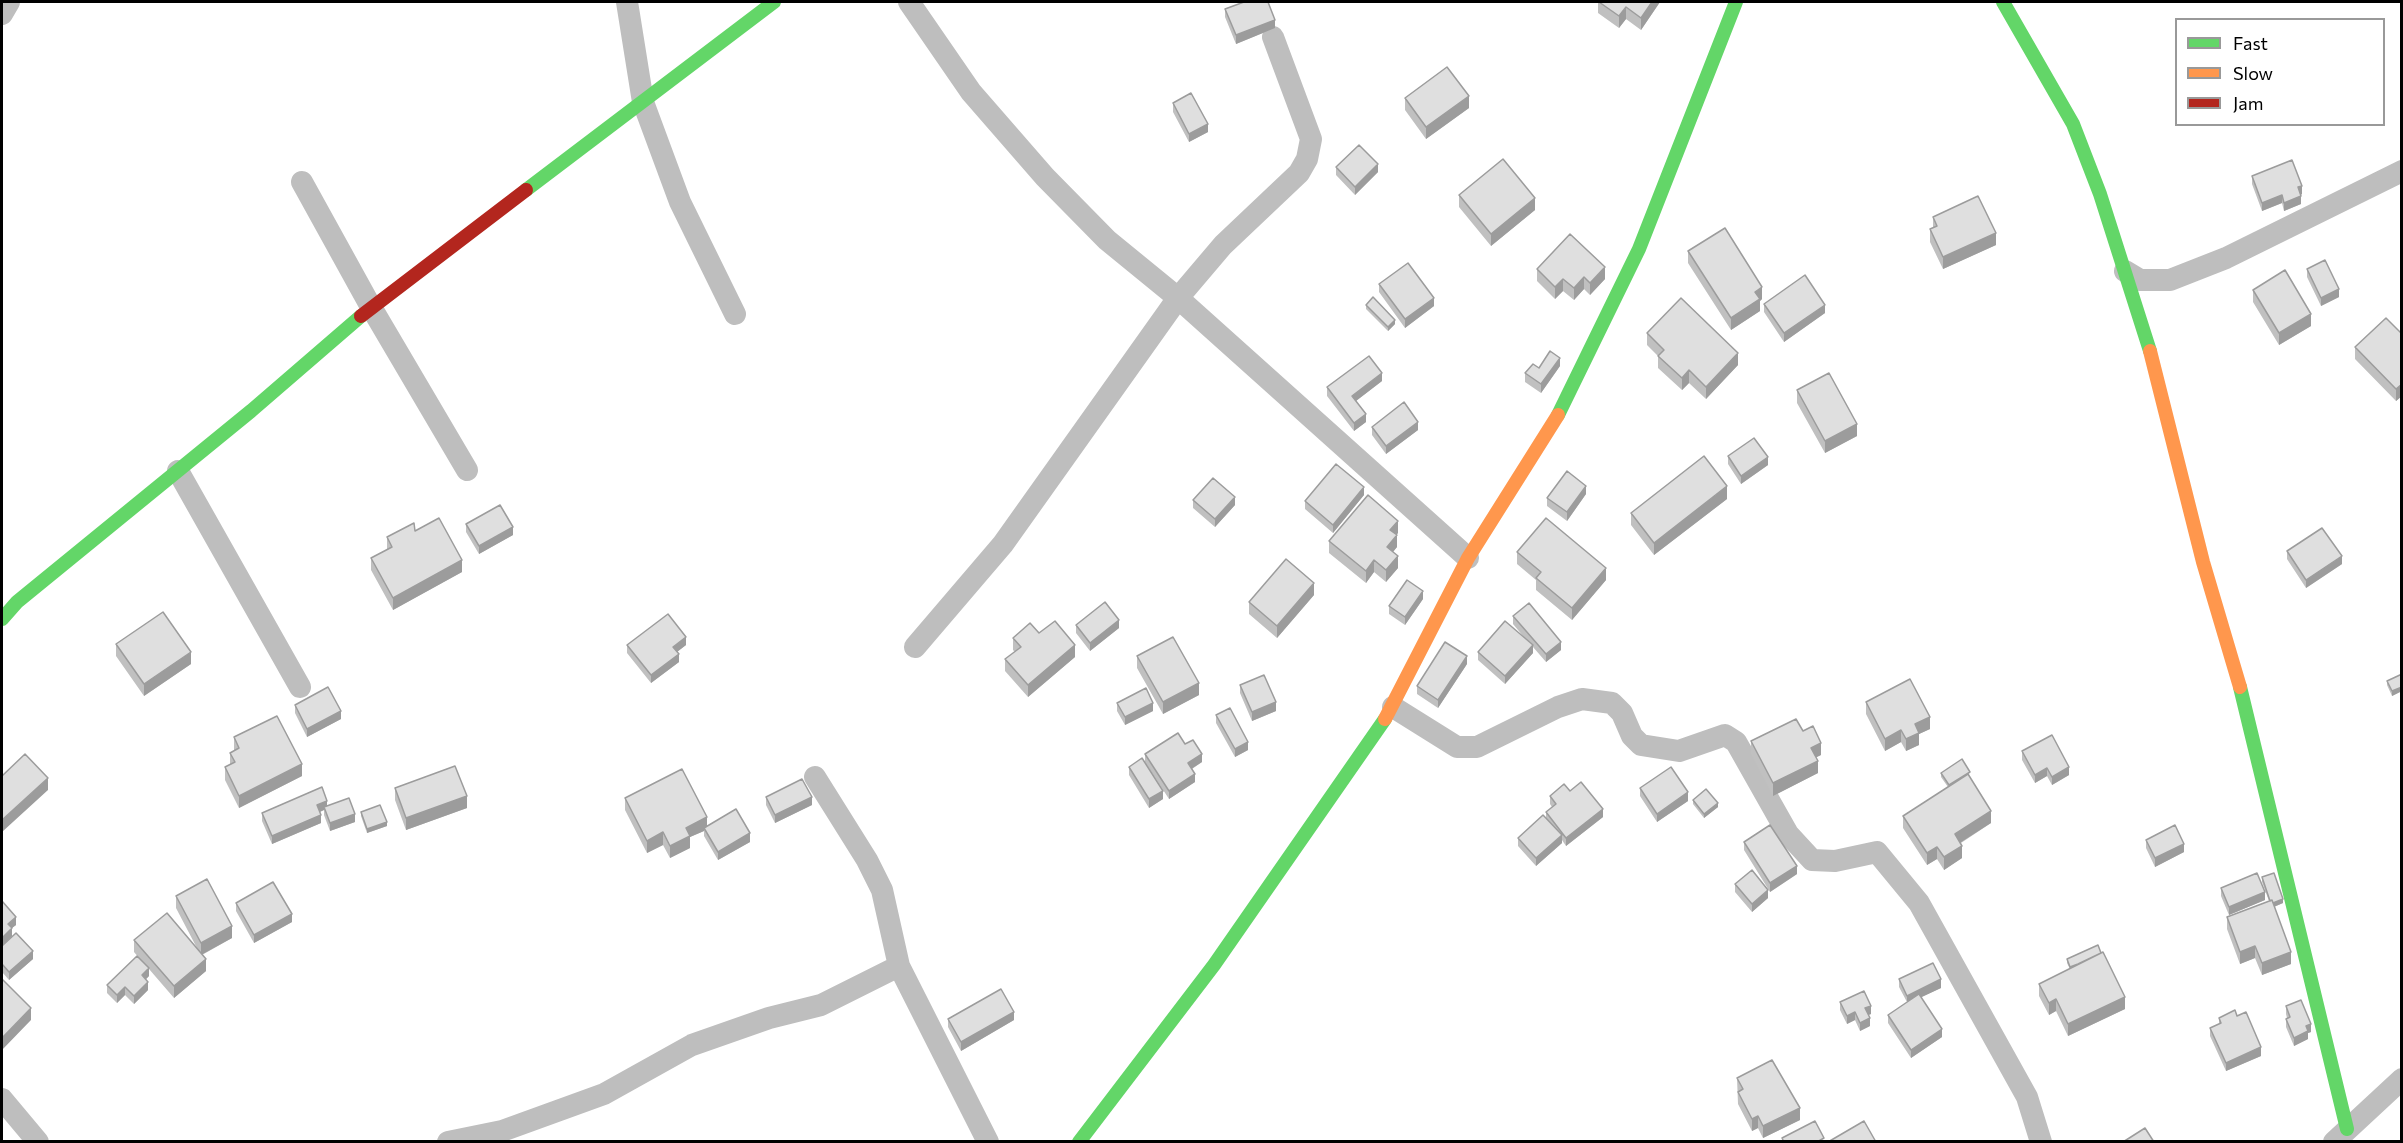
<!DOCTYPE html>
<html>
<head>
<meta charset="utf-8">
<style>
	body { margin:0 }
	#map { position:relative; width:2403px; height:1143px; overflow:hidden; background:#fff; font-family:Commissioner,sans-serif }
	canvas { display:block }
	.frame { position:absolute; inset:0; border:3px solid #000; pointer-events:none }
	.legend { position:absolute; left:2175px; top:18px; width:210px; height:108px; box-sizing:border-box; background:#fff; border:2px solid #999; margin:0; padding:8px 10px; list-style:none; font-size:18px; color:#000 }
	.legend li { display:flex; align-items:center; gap:12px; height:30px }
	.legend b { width:30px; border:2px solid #999 }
</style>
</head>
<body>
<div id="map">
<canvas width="2403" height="1143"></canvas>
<div class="frame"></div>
<ul class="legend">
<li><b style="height:8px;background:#63d668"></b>Fast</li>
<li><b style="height:8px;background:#ff974d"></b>Slow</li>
<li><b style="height:8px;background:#b3261e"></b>Jam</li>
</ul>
</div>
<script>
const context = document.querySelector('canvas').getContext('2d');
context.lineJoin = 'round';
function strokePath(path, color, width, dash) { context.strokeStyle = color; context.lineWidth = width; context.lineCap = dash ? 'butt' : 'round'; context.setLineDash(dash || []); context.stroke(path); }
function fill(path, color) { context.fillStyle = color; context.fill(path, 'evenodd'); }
strokePath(new Path2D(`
	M627,2L643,102L680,202L735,314
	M909,2L971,92L1045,177L1107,240L1178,298L1468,558
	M2,14L9,2
	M302,182L371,307L467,470
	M2125,271L2140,280H2170L2226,258L2402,171
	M178,471L300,687
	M915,647L1003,544L1178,298L1223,245L1299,173L1307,159L1311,139L1273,37
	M1393,707L1457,747H1477L1558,707L1582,699L1612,703L1622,713L1632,736L1641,745L1679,751L1725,735L1736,742L1788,834L1812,860L1835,861L1877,852L1919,903L2027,1097L2041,1142
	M815,777L867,860L882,890L899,966L988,1142
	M2,1099L38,1142
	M448,1142L502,1131L604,1094L692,1045L769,1018L821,1005L899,966
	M2334,1142L2402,1079`), '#bebebe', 22);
strokePath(new Path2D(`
	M2003,2L2073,124L2100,194L2150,351
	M526,190L774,2
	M1558,415L1639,249L1736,2
	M2,619L17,602L251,411L361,316
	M2240,687L2347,1129
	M1079,1142L1214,965L1385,719`), '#63d668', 14);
strokePath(new Path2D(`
	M2150,351L2203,562L2240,687
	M1385,719L1468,558L1558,415`), '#ff974d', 14);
strokePath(new Path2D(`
	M361,316L526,190`), '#b3261e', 14);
fill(new Path2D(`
	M1598,2H1660L1641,30L1626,19L1619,28L1598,13Z
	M1225,9L1275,28L1236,44L1225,17Z
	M1405,98L1469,108L1426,139L1405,110Z
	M1173,103L1208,132L1189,142L1173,112Z
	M1336,167L1378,172L1355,195L1336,175Z
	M2252,176L2302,194L2300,195L2301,204L2284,211L2282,203L2262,211L2252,184Z
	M1459,195L1535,210L1491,246L1459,207Z
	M1933,217L1996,245L1943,269L1930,242V229L1933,228Z
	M1688,251L1762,299L1760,301V311L1731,330L1688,263Z
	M1537,269L1605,279L1590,295L1584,289L1574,300L1563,291L1555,299L1537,281Z
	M2307,269L2339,297L2321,306L2307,277Z
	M1379,284L1434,306L1405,328L1379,292Z
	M2253,290L2311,326L2279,345L2253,302Z
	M1764,304L1825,313L1784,342L1764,312Z
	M1366,305L1395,324L1388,331L1366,309Z
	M1647,333L1738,365L1706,399L1689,383L1682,390L1658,368V356L1647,345Z
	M2402,334V396L2396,401L2355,359V347Z
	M1560,366L1541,393L1525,382V373L1539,368Z
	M1382,381L1356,401L1366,422L1354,431L1327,396V387Z
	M1797,390L1857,436L1825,453L1797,403Z
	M1372,427L1418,430L1386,454L1372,435Z
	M1728,456L1768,465L1741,484L1728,464Z
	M1586,494L1567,521L1547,506V498Z
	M1364,495L1333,533L1305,509V501Z
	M1727,499L1654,555L1631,525V513Z
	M1193,500L1235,505L1215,527L1193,508Z
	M466,524L513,535L479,554L466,532Z
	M415,531L462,572L393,610L371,570V558L387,550V537Z
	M1398,533L1396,535L1397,547L1393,552L1398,568L1386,582L1374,572L1366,583L1329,553V541Z
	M2287,551L2342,564L2306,588L2287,559Z
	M1517,552L1606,580L1572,620L1536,590V580L1517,564Z
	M1314,595L1277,638L1249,614V602Z
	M1423,599L1405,625L1389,614V606Z
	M1513,616L1561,650L1546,662L1533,647V653L1505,684L1478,660V652L1528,642L1513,624Z
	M1076,625L1119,628L1090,651L1076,633Z
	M1039,633L1075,657L1028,697L1005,671V659L1015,652L1013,650V638Z
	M116,644L191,664L144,696L116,656Z
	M627,645H686L677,652L679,662L651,683L627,653Z
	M1137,656L1199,695L1163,714L1137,668Z
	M1467,664L1438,708L1417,694V686Z
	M2402,674V691L2392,696L2387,685V681Z
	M1240,685L1276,711L1252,721L1240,693Z
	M1866,702L1930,729L1919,734V745L1906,751L1901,742L1885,751L1866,714Z
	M1117,703L1153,711L1125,725L1117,711Z
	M295,705L341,719L307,737L295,713Z
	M1216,715L1248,750L1235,757L1216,723Z
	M1803,731L1821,755L1816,757L1818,773L1773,796L1751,754V741Z
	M234,737L302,776L239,808L225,780V767L230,765V753L234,751Z
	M1185,744L1202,762L1192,769L1195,782L1169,799L1145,762V754Z
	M2022,751L2069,775L2052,785L2047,776L2035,783L2022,760Z
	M1129,767L1163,799L1149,808L1129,775Z
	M1941,773L1970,776L1969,777L1991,823L1961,843L1962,858L1944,870L1937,859L1927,865L1903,828V816L1948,787L1941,777Z
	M395,788L467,808L406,830L395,800Z
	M1640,788L1688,801L1657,822L1640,796Z
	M1570,791L1603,817L1566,846L1562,840V843L1536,866L1518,846V838L1546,818V812L1552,807L1550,804V796Z
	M766,797L812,805L775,823L766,805Z
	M625,798L707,826L750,842L718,860L704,836V831L690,837V848L670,858L663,845L647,853L625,810Z
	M1693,800L1718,807L1704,818L1693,804Z
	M327,805L355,822L330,831L324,815V810L320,812L321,823L272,844L262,821V813Z
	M361,812L387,826L367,833L361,816Z
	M2146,840L2184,852L2155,867L2146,848Z
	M1744,842L1797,874L1770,892L1744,850Z
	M2262,877L2283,903L2274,907L2291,964L2262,975L2255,958L2240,964L2227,929V917L2269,901L2262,882Z
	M1735,884L1768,898L1752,912L1735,892Z
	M2221,888L2265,900L2229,915L2221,896Z
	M176,896L232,938L202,955L206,971L174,998L149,969V976L146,979L148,990L134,1004L125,995L117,1003L107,993V985L146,966L134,952V940L198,950L176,908Z
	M2,901L16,925L12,928V936L33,959L9,980L2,972Z
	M236,903L292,922L254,943L236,911Z
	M2067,959L2125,1009L2068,1036L2056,1011L2049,1015L2039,996V984L2070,969L2067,963Z
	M1899,979L1941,988L1921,997L1942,1037L1911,1058L1888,1023V1015L1907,1002L1899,987Z
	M1840,1002L1871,1014L1869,1015L1870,1026L1860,1031L1855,1020L1847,1024L1840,1010Z
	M2286,1006L2311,1032L2308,1033V1039L2294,1046L2286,1027V1019L2287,1018L2286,1014Z
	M2219,1018L2261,1056L2226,1071L2210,1036V1028L2219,1025Z
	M948,1019L1014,1020L961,1051L948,1027Z
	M1737,1078L1800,1120L1763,1138L1758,1128L1752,1131L1738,1104Z`), '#c0c0c0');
fill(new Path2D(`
	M1652,2H1660L1641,30V18Z
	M1626,7V19L1619,28V16Z
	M1275,20V28L1236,44V35Z
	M1469,96V108L1426,139V127Z
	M1208,124V132L1189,142V134Z
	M1378,164V172L1355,195V187Z
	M2302,186V194L2298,196V187Z
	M2282,195V203L2262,211V203Z
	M2301,196V204L2284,211V203Z
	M1535,198V210L1491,246V234Z
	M1996,233V245L1943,269V257Z
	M1605,267V279L1590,295V283Z
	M1584,277V289L1574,300V288Z
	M1563,279V291L1555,299V287Z
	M1762,287V299L1760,301V311L1731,330V318L1755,292Z
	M2339,289V297L2321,306V298Z
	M1434,298V306L1405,328V319Z
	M1825,305V313L1784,342V333Z
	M2311,314V326L2279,345V333Z
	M1395,320V324L1388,331V327Z
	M1738,353V365L1706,399V387Z
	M1560,358V366L1541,393V384Z
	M1689,370V383L1682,390V378Z
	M1382,373V381L1352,404V396Z
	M2402,384V396L2396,401V389Z
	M1366,414V422L1354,431V423Z
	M1418,422V430L1386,454V446Z
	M1857,424V436L1825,453V441Z
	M1768,457V465L1741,484V476Z
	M1586,486V494L1567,521V512Z
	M1727,486V499L1654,555V543Z
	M1364,487V495L1333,533V525Z
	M1235,497V505L1215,527V519Z
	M1398,521V533L1390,542V530Z
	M513,527V535L479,554V546Z
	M1397,535V547L1387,559V547Z
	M1398,556V568L1386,582V570Z
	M2342,556V564L2306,588V580Z
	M462,560V572L393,610V598Z
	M1374,560V572L1366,583V571Z
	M1606,568V580L1572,620V608Z
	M1314,583V595L1277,638V626Z
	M1423,591V599L1405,625V617Z
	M1119,620V628L1090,651V643Z
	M686,637V645L673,655V647Z
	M1561,642V650L1546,662V654Z
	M1075,645V657L1028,697V685Z
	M1533,645V653L1505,684V676Z
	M191,652V664L144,696V684Z
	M679,654V662L651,683V675Z
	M1467,656V664L1438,708V700Z
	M1199,683V695L1163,714V702Z
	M2402,687V691L2392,696V691Z
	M1276,702V711L1252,721V712Z
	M1153,703V711L1125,725V717Z
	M341,711V719L307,737V729Z
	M1930,717V729L1919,734V745L1906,751V739L1915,724Z
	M1901,730V742L1885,751V739Z
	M1248,742V750L1235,757V749Z
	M1821,743V755L1811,760V748Z
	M1202,754V762L1188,771V763Z
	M1818,761V773L1773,796V783Z
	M302,764V776L239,808V796Z
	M2069,767V775L2052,785V777Z
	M2047,768V776L2035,783V775Z
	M1195,774V782L1169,799V791Z
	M48,778V790L2,832V820Z
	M1163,791V799L1149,808V799Z
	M1688,792V801L1657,822V814Z
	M467,796V808L406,830V818Z
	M812,797V805L775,823V815Z
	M327,801V809L324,807V810L317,813V805Z
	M1718,803V807L1704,818V814Z
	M1603,809V817L1566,846V838Z
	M1991,811V823L1955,846V834Z
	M355,814V822L330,831V823Z
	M321,815V823L272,844V836Z
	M707,817V829L704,828V831L690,837V848L670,858V846L686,828Z
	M387,822V826L367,833V829Z
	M663,832V845L647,853V841Z
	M750,833V842L718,860V852Z
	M1562,835V843L1536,866V858Z
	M2184,844V852L2155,867V858Z
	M1962,846V858L1944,870V857Z
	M1937,847V859L1927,865V853Z
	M1797,866V874L1770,892V883Z
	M1768,890V898L1752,912V904Z
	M2265,892V900L2229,915V907Z
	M2283,899V903L2271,908V903Z
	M292,914V922L254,943V935Z
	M16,917V925L12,928V936L2,946V938L8,924Z
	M232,926V938L201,955V943Z
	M2255,946V958L2240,964V952Z
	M33,951V959L9,980V972Z
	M2291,952V964L2262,975V963Z
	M206,959V971L174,998V986Z
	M149,968V976L142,983V975Z
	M1941,979V988L1907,1004V996Z
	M148,982V990L134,1004V996Z
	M125,987V995L117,1003V995Z
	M2125,997V1009L2068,1036V1024Z
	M2056,999V1011L2049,1015V1003Z
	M1871,1006V1014L1865,1016V1008Z
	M31,1008V1020L2,1050V1038Z
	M1014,1012V1020L961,1051V1042Z
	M1855,1012V1020L1847,1024V1016Z
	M1870,1018V1026L1860,1031V1023Z
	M2311,1024V1032L2308,1033V1039L2294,1046V1038L2306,1026Z
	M1942,1029V1037L1911,1058V1050Z
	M2261,1047V1056L2226,1071V1063Z
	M1800,1108V1120L1763,1138V1126Z
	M1758,1116V1128L1752,1131V1119Z`), '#9c9c9c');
const building = new Path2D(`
	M1244,2H1268L1275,20L1236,35L1225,9Z
	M1599,2H1652L1641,18L1626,7L1619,16Z
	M1447,67L1469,96L1426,127L1405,98Z
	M1191,93L1208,124L1189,134L1173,103Z
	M1359,145L1378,164L1355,187L1336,167Z
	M1503,159L1535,198L1491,234L1459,195Z
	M2292,160L2302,186L2298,187L2301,196L2284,203L2282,195L2262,203L2252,176Z
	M1978,196L1996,233L1943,257L1930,229L1937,226L1933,217Z
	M1725,228L1762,287L1755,292L1760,299L1731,318L1688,251Z
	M1570,234L1605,267L1590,283L1584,277L1574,288L1563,279L1555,287L1537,269Z
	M2325,260L2339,289L2321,298L2307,269Z
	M1408,263L1434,298L1405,319L1379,284Z
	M2285,270L2311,314L2279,333L2253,290Z
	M1805,275L1825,305L1784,333L1764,304Z
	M1373,297L1395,320L1388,327L1366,305Z
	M1681,298L1738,353L1706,387L1689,370L1682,378L1658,356L1664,350L1647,333Z
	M2386,318L2402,334V384L2396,389L2355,347Z
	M1550,351L1560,358L1541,384L1525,373L1533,364L1539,368Z
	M1369,356L1382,373L1352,396L1366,414L1354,423L1327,387Z
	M1829,373L1857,424L1825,441L1797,390Z
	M1404,402L1418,422L1386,446L1372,427Z
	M1754,438L1768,457L1741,476L1728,456Z
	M1704,456L1727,486L1654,543L1631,513Z
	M1336,464L1364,487L1333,525L1305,501Z
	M1567,471L1586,486L1567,512L1547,498Z
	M1213,478L1235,497L1215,519L1193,500Z
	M1368,495L1398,521L1390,530L1397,535L1387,547L1398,556L1386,570L1374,560L1366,571L1329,541Z
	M500,505L513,527L479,546L466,524Z
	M439,518L462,560L393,598L371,558L392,547L387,537L414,523L415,531Z
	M1546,518L1606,568L1572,608L1536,578L1541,572L1517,552Z
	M2322,528L2342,556L2306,580L2287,551Z
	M1286,559L1314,583L1277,626L1249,602Z
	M1407,580L1423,591L1405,617L1389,606Z
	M1105,602L1119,620L1090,643L1076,625Z
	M1529,603L1561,642L1546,654L1513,616Z
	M163,612L191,652L144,684L116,644Z
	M668,614L686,637L673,647L679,654L651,675L627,645Z
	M1055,621L1075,645L1028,685L1005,659L1021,647L1013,638L1030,623L1039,633Z
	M1505,621L1533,645L1505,676L1478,652Z
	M1173,637L1199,683L1163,702L1137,656Z
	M1445,642L1467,656L1438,700L1417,686Z
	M2402,674V687L2392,691L2387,681Z
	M1264,675L1276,702L1252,712L1240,685Z
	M1910,679L1930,717L1915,724L1919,733L1906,739L1901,730L1885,739L1866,702Z
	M328,687L341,711L307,729L295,705Z
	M1146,688L1153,703L1125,717L1117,703Z
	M1230,708L1248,742L1235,749L1216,715Z
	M277,716L302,764L239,796L225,767L235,762L230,753L239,748L234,737Z
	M1796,719L1803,731L1813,726L1821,743L1811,748L1818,761L1773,783L1751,741Z
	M1178,733L1185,744L1193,740L1202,754L1188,763L1195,774L1169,791L1145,754Z
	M2052,735L2069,767L2052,777L2047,768L2035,775L2022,751Z
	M25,754L48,778L2,820V776Z
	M1142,758L1163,791L1149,799L1129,767Z
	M1962,759L1970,772L1949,785L1941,773Z
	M455,766L467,796L406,818L395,788Z
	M1671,767L1688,792L1657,814L1640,788Z
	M682,769L707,817L686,828L690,836L670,846L663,832L647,841L625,798Z
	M1968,774L1991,811L1955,834L1962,846L1944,857L1937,847L1927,853L1903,816Z
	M802,779L812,797L775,815L766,797Z
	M1581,782L1603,809L1566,838L1546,812L1556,804L1550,796L1564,784L1570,791Z
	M322,787L327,801L317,805L321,815L272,836L262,813Z
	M1706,789L1718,803L1704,814L1693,800Z
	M349,798L355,814L330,823L324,807Z
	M380,805L387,822L367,829L361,812Z
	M736,809L750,833L718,852L704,828Z
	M1543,815L1562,835L1536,858L1518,838Z
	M1770,825L1797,866L1770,883L1744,842Z
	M2175,825L2184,844L2155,858L2146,840Z
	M1752,870L1768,890L1752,904L1735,884Z
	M2257,873L2265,892L2229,907L2221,888Z
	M2274,873L2283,899L2273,903L2272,900L2270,901L2262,877Z
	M207,879L232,926L201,943L176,896Z
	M273,882L292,914L254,935L236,903Z
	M2272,900L2291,952L2262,963L2255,946L2240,952L2227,917Z
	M2,901L16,917L8,924L12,928L2,938Z
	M167,913L206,959L174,986L134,940Z
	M16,933L33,951L9,972L2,964V946Z
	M2098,945L2101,953L2078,964L2070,967L2067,959Z
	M2103,952L2125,997L2068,1024L2056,999L2049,1003L2039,984Z
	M137,956L149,968L142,975L148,982L134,996L125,987L117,995L107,985Z
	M1933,963L1941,979L1907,996L1899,979Z
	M2,979L31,1008L2,1038Z
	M1001,989L1014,1012L961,1042L948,1019Z
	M1864,991L1871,1006L1865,1008L1870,1018L1860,1023L1855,1012L1847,1016L1840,1002Z
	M1919,994L1942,1029L1911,1050L1888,1015Z
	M2301,1000L2311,1024L2306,1026L2308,1031L2294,1038L2286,1019L2290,1017L2286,1006Z
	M2235,1010L2237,1016L2246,1012L2261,1047L2226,1063L2210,1028L2221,1023L2219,1018Z
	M1772,1060L1800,1108L1763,1126L1758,1116L1752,1119L1738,1092L1743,1089L1737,1078Z
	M1815,1121L1824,1138L1817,1142H1784L1782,1138Z
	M1864,1121L1876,1142H1828Z
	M2145,1128L2154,1142H2123Z`);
fill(building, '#dfdfdf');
strokePath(building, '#9c9c9c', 1.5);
</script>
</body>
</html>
